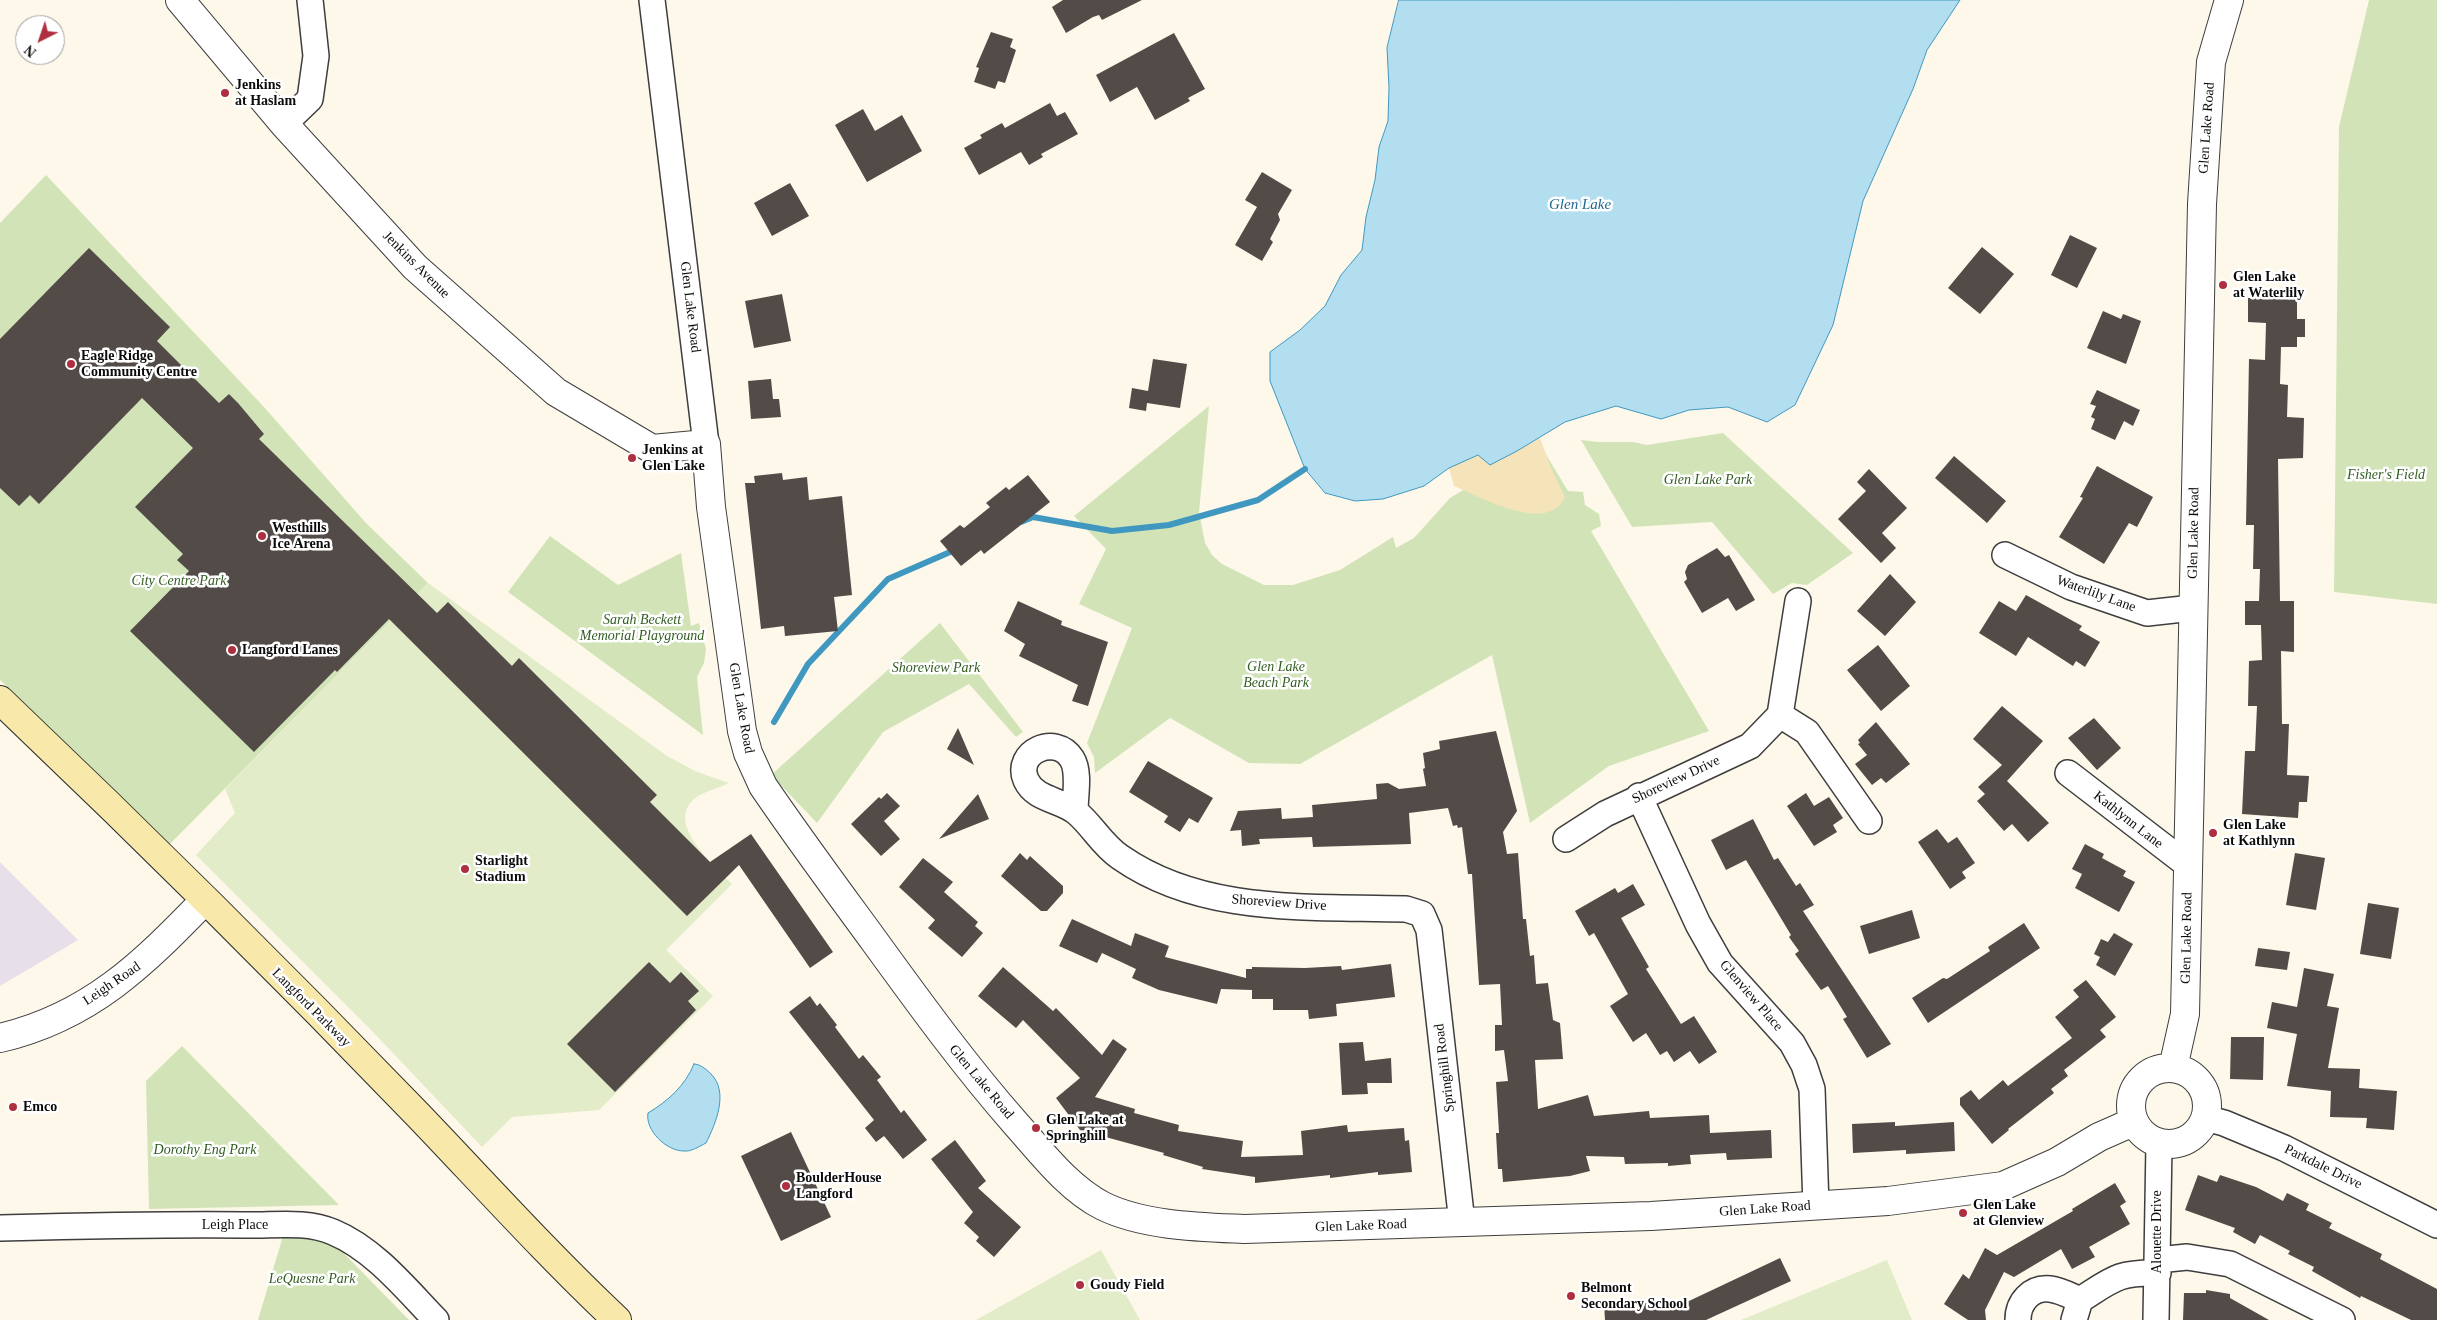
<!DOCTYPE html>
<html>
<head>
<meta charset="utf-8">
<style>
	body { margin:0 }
	#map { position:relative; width:2437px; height:1320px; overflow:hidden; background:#fdf8ea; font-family:Georgia,serif }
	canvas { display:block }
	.north { position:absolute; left:15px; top:15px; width:50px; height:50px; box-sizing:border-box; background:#fff; border:1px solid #9d9d9d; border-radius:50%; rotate:221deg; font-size:14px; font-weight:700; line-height:20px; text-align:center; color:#0b0b0b }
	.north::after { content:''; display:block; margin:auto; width:18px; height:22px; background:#ae2f3f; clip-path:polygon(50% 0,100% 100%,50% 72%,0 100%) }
</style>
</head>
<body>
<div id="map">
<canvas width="2437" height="1320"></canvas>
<div class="north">N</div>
</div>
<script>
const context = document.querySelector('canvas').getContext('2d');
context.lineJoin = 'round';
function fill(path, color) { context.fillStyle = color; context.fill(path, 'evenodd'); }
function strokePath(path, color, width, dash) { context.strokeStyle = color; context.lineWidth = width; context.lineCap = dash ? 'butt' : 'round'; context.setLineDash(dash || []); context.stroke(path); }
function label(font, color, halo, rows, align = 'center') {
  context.font = font + ' Georgia,serif'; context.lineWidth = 5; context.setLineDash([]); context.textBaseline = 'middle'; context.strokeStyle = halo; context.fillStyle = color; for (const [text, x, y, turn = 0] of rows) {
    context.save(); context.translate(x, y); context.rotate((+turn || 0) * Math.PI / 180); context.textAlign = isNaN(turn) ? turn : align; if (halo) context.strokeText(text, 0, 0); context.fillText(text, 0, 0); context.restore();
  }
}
fill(new Path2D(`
	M0,862L78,940L0,986Z`), '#e7dfe9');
fill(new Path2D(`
	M2369,0H2437V604L2334,592L2339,127Z
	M46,175L264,407L366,523L428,583L170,844L0,680V223Z
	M1209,406L1199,512L1205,543L1212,555L1222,564L1264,585H1293L1340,570L1393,537L1396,548L1414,538L1450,498L1465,489L1545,453L1568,491L1583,492L1585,505L1599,514L1601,526L1591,531L1709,731L1609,766L1530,823L1492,655L1300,764L1249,763L1170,718L1095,773L1094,757L1087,743L1132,628L1079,604L1106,549L1074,516Z
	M1723,433L1853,553L1807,585L1792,583L1773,594L1712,522L1632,527L1581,440L1598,442H1633L1647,445Z
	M550,536L618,585L681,553L691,626L699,623L706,649L704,663L697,677L703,735L508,592Z
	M940,623L1023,732L1016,737L969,684L883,732L817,823L771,775Z
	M182,1046L339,1205L149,1209L146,1081Z
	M324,1233L409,1320H258L283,1236Z`), '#d2e4b7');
fill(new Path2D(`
	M1540,438L1551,468L1565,497C1548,535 1480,497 1454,486L1449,468L1478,455L1517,451Z`), '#f5e3ba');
fill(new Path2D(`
	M428,583L667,756L697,772L729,783C719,788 702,792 694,799C665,825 715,865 732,884L666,950L713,996L599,1110L512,1117L482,1147L373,1032L196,855L235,813L225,789Z
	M1101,1250L1140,1320H976Z
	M1887,1260L1912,1320H1741Z`), '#e3ecc8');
const water = new Path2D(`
	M1399,0H1960L1927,50L1913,89L1863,201L1833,325L1795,405L1767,422L1728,407L1689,410L1661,419L1616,406L1565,422L1517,451L1490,465L1478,455L1449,468L1424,486L1383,499L1355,501L1325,493L1305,469L1270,381V352L1300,330L1325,306L1341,275L1362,250L1366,217L1375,180L1379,147L1388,121L1389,87L1387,48Z
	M694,1064C700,1064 706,1069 711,1074C729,1092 716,1123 706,1143C700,1146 691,1152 684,1151C666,1151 645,1130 648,1113C668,1101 685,1086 694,1064Z`);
fill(water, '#b3def0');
strokePath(water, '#4098c1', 1);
strokePath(new Path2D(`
	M1021,522L1033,517L1112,531L1169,525L1258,500L1305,469
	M774,722L808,664L888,579L957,549`), '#4098c1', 6);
fill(new Path2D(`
	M1063,0H1142L1102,20L1099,15L1093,17L1066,33L1052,7Z
	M991,32L1013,39L1010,47L1016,50L1005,83L998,81L995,89L974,82L979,68L976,67Z
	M1174,33L1205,89L1188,98L1190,101L1155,120L1137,87L1110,102L1096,75Z
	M1050,103L1057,116L1065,112L1078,134L1041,154L1043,157L1029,165L1021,152L979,175L964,148L982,138L980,135L1002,123L1005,128Z
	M863,109L875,131L902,115L922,151L867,182L835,125Z
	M1262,172L1292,190L1278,214L1280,220L1270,239L1273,242L1262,261L1235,245L1257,207L1245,200Z
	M790,183L809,216L772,236L754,203Z
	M2070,235L2097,248L2077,288L2051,275Z
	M1982,247L2014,274L1980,314L1948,288Z
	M89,248L170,327L157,341L219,403L229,394L238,403L264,434L259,439L437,613L448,602L512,666L519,658L657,795L650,802L710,862L751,834L833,952L810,968L739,865L687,916L389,619L337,672L335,670L254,752L130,631L189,571L177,560L183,554L135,507L193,448L142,398L39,504L30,495L19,506L0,488V339Z
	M782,294L791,341L754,348L745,301Z
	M2248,298L2297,299V319H2305V337H2297V347H2281L2280,384L2288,385L2287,417L2304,418L2303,458L2278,459L2280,601H2294V652L2281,651L2282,724H2289L2287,775L2309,776L2307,802H2299L2298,818L2242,814L2245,751H2255L2257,706H2248L2249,661L2262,660L2261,625H2245V601H2259L2260,569H2253L2254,525H2246L2249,359L2265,360L2266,323L2248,322Z
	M2103,311L2121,319L2123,314L2141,321L2126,364L2087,348Z
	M1153,359L1187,364L1180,408L1147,403L1146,411L1129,408L1132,388L1148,391Z
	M771,379L773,399H779L781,417L751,419L748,381Z
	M2097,390L2140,410L2133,426L2124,421L2115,440L2091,429L2095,419L2091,417L2096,406L2090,404Z
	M1954,456L2006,501L1987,523L1935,478Z
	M2097,466L2153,497L2137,527L2129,523L2104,564L2059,537L2083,498L2080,497Z
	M1869,469L1907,508L1882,533L1896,548L1881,563L1838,519L1866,491L1857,482Z
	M782,473L783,480L807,477L809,500L842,496L852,595L834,597L838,631L785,636L784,626L761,629L745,483H755L754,476Z
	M1028,475L1050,502L984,554L981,550L961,566L940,541L960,525L964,528L990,507L986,503L1006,487L1009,490Z
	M1717,548L1725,557L1729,555L1755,600L1736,611L1728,598L1702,613L1684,582L1687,579L1685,572L1688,565Z
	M1890,574L1916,602L1885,636L1857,611Z
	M2026,595L2082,626L2079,630L2100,642L2085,667L2076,661L2073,666L2028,637L2016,656L1979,633L1999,601L2016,611Z
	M1018,601L1062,621L1061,625L1108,642L1088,706L1072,701L1078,685L1019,656L1025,644L1004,631Z
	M1878,645L1910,686L1881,711L1847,670Z
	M2002,706L2043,741L2007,781L2049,823L2028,842L2012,824L2004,831L1977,801L1985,794L1978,787L2002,765L1973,739Z
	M2094,718L2121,748L2097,770L2068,738Z
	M1876,722L1910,764L1886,783L1881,778L1872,785L1855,764L1867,755L1858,744L1860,743L1858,740Z
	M958,728L974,765L947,749Z
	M1496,731L1517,811L1503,832L1507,854L1518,853L1523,919H1526L1530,956L1534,955L1536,984L1548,983L1553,1020L1560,1023L1563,1059L1535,1060L1538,1109L1588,1095L1594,1116L1649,1111L1650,1118L1709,1115L1710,1133L1771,1130L1772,1158L1727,1160L1726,1153L1690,1155L1691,1164L1668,1166V1163L1625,1164L1624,1157L1586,1156L1590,1171L1570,1176L1503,1182L1502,1169H1498L1496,1133H1499L1496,1082L1508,1081L1504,1050L1495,1051V1025H1502L1500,984L1479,985L1472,874H1468L1462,827L1458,828L1457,825L1453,826L1448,808L1409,813L1411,844L1313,847L1312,837L1259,839L1260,844L1242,846L1241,830L1230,831L1238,811L1281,808L1282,819L1313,817L1312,805L1377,799L1376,784L1388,783L1399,789L1426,786L1423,769L1425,768L1423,753L1440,749L1439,741Z
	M1148,761L1213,798L1198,823L1189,818L1180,832L1164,822L1168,816L1129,792Z
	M887,793L900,806L884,821L900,839L881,856L851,824L879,797L881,799Z
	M1806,793L1814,806L1829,797L1843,818L1833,825L1837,832L1814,846L1787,806Z
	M978,794L989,819L939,839Z
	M1753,819L1774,860L1778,858L1796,886L1800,883L1814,905L1803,911L1891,1044L1867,1058L1843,1019L1847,1017L1828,986L1821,990L1795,954L1799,951L1789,937L1791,935L1746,860L1726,870L1711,840Z
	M1937,829L1948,843L1957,837L1975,863L1962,872L1966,878L1950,889L1918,842Z
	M2085,844L2104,854L2102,858L2126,871L2123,876L2135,882L2119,912L2075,888L2082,874L2072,869Z
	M1020,853L1027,860L1030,856L1063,886V893L1047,911H1041L1001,876Z
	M2295,853L2325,858L2316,910L2286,905Z
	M923,858L953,882L944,892L978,922L975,926L983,933L962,957L928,928L935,920L899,887Z
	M1633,884L1645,905L1621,918L1649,967L1646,969L1681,1024L1694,1016L1717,1052L1699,1064L1690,1051L1674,1062L1667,1051L1660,1055L1646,1033L1633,1042L1610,1006L1628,994L1594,933L1589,936L1575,911L1615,888L1618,893Z
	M2368,903L2399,908L2391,959L2360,954Z
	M1912,910L1920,938L1869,954L1860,926Z
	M1072,919L1131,946L1135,933L1169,946L1165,957L1246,978V969H1252V967L1305,968L1341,966L1342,970L1391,964L1395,997L1336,1004L1337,1016L1309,1019L1308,1010H1273V999H1252V990L1221,989L1217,1004L1159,990L1132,978L1136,969L1102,953L1097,963L1059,946Z
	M2024,923L2040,948L1928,1023L1912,998L1943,978L1947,979L1990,951L1988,947Z
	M2114,933L2133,944L2115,976L2096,965L2100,957L2094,954L2101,939L2108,942Z
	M2258,948L2290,952L2287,970L2255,966Z
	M649,962L670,983L681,972L699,991L688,1001L696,1010L615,1092L567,1044Z
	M1003,967L1053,1011L1056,1008L1102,1055L1113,1039L1127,1049L1095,1097L1135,1109L1134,1113L1179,1125L1178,1131L1243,1141L1241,1157L1303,1155L1301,1131L1347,1125L1348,1132L1404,1128L1405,1141L1409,1140L1412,1172L1378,1175V1172L1330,1178V1175L1255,1183V1177L1202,1169L1203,1167L1163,1155L1164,1153L1080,1130L1056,1098L1080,1078L1023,1020L1016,1028L978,996Z
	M2304,968L2334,974L2327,1006L2339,1008L2328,1068L2360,1069L2359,1088L2397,1091L2394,1130L2366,1128L2367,1118L2330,1117L2331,1091L2287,1086L2297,1034L2267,1028L2272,1002L2297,1007Z
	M2086,980L2116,1017L2100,1030L2106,1037L2064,1070L2068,1076L2051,1089L2054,1093L2008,1129L2009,1130L1992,1144L1960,1105V1098L1971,1090L1979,1100L2003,1080L2008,1086L2072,1038L2055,1017L2079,997L2073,990Z
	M810,996L817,1006L820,1003L837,1025L835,1027L859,1059L863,1055L881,1077L877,1080L901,1113L904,1110L927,1140L903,1159L884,1136L876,1142L865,1128L874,1120L789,1012Z
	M2231,1037H2264L2263,1080L2230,1079Z
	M1363,1042L1365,1061L1391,1058L1392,1083H1367L1368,1094L1342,1095L1339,1043Z
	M1895,1122V1126L1954,1122L1955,1151L1906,1154V1150L1853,1153L1852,1124Z
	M791,1132L831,1217L781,1241L741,1156Z
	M955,1140L986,1181L978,1188L1021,1227L994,1257L976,1241L979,1237L964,1223L973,1212L931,1159Z
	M2198,1175L2217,1182L2220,1175L2256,1187L2283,1201L2287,1193L2309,1204L2306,1210L2332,1223L2329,1228L2382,1254L2380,1259L2437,1289V1320H2411L2361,1296L2360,1298L2312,1271L2314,1267L2288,1254L2290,1251L2260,1235L2255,1244L2233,1232L2235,1228L2185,1210Z
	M2115,1183L2126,1202L2120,1206L2130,1224L2089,1247L2095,1257L2072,1269L2061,1249L2014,1277L2004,1272L1985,1310L1986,1320H1968L1944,1304L1963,1274L1969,1279L1985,1248L1997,1255L2073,1211L2072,1209Z
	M1780,1258L1791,1281L1706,1320H1605L1604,1304L1689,1301Z
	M2206,1290L2230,1294V1298L2269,1320H2183L2184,1293H2206Z`), '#524b48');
const minor = new Path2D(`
	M652,0L706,444
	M284,124L310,99L316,56L310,0
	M2005,555L2071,587L2147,613L2192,608
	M1780,715L1807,732L1869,821
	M2068,773L2189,866
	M1639,796L1698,924L1720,963L1792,1043L1804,1065L1812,1089L1816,1206
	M1075,811C1075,796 1080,772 1072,759C1056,733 1014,752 1026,780C1035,800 1060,799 1076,812C1092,825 1102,845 1120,857C1203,915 1309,906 1406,909L1422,914L1429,930L1462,1223
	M1566,839L1605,814L1750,746L1780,715L1798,601
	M2205,1118L2224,1123L2284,1148L2437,1225
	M0,1228C81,1226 162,1224 243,1225C272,1226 305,1220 333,1232C374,1249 406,1289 436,1320
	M2158,1260L2187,1257L2230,1264L2342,1320
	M2018,1320C2018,1302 2031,1287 2050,1289C2060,1290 2071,1296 2080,1300
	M2074,1320L2080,1300C2113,1279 2118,1272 2158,1273
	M2156,1320L2159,1144`);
const tertiary = new Path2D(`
	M180,0L284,124L415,267L556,392L652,449L706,444L711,507L742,731L748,753L763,786C799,839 837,890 875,942C920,1004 965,1066 1016,1124C1042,1153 1068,1188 1103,1206C1144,1226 1200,1227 1244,1229L1651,1216L1888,1201L2003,1186L2057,1162L2099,1137L2133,1122
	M0,1038C90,1017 143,964 205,900
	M2131 1106a38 38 0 1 1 76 0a38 38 0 1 1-76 0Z
	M2173,1068L2185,1014L2202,204L2211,62L2229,0`);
const secondary = new Path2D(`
	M0,700C142,835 282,974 418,1115C484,1184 548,1255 617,1320`);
strokePath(minor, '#3e3e3e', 28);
strokePath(tertiary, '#3e3e3e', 30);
strokePath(secondary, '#2d2d2d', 30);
strokePath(minor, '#fff', 25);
strokePath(tertiary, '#fff', 28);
strokePath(secondary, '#f8e9aa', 28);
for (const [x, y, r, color] of [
	[225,93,5,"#ae2f3f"],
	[2223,285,5,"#ae2f3f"],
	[71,364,5,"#ae2f3f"],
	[632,458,5,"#ae2f3f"],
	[262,536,5,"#ae2f3f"],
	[232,650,5,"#ae2f3f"],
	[2213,833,5,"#ae2f3f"],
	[465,869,5,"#ae2f3f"],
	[13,1107,5,"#ae2f3f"],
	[1036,1128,5,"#ae2f3f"],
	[786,1186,5,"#ae2f3f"],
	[1963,1213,5,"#ae2f3f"],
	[1080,1285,5,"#ae2f3f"],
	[1571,1296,5,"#ae2f3f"]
]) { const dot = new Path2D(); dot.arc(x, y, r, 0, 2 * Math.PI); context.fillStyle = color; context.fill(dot); strokePath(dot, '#fff', 2); }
label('bold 14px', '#0b0b0b', '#fff', [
	["Jenkins",235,85],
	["at Haslam",235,101],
	["Glen Lake",2233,277],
	["at Waterlily",2233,293],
	["Eagle Ridge",81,356],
	["Community Centre",81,372],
	["Jenkins at",642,450],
	["Glen Lake",642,466],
	["Westhills",272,528],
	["Ice Arena",272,544],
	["Langford Lanes",242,650],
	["Glen Lake",2223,825],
	["at Kathlynn",2223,841],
	["Starlight",475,861],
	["Stadium",475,877],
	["Emco",23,1107],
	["Glen Lake at",1046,1120],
	["Springhill",1046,1136],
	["BoulderHouse",796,1178],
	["Langford",796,1194],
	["Glen Lake",1973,1205],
	["at Glenview",1973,1221],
	["Goudy Field",1090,1285],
	["Belmont",1581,1288],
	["Secondary School",1581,1304]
], 'left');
label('14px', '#0b0b0b', '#fff', [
	["Glen Lake Road",2207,128,-86],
	["Jenkins Avenue",416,265,45],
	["Glen Lake Road",690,307,83],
	["Glen Lake Road",2194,533,-89],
	["Waterlily Lane",2096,594,20],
	["Glen Lake Road",741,708,80],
	["Shoreview Drive",1676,780,-25],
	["Kathlynn Lane",2128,820,38],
	["Shoreview Drive",1279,903,4],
	["Glen Lake Road",2187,938,-89],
	["Leigh Road",112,984,-34],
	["Glenview Place",1751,996,49],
	["Langford Parkway",311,1008,45],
	["Springhill Road",1445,1068,-97],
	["Glen Lake Road",981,1082,50],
	["Parkdale Drive",2323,1167,26],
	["Glen Lake Road",1765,1209,-4],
	["Leigh Place",235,1225],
	["Glen Lake Road",1361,1226,-2],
	["Alouette Drive",2157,1232,-90]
]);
label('italic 14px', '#325c21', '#fff', [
	["Fisher's Field",2386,475],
	["Glen Lake Park",1708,480],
	["City Centre Park",179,581],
	["Sarah Beckett",642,620],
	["Memorial Playground",642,636],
	["Glen Lake",1276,667],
	["Beach Park",1276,683],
	["Shoreview Park",936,668],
	["Dorothy Eng Park",205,1150],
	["LeQuesne Park",312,1279]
]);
label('italic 15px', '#1f6891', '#fff', [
	["Glen Lake",1580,205]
]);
</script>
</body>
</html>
